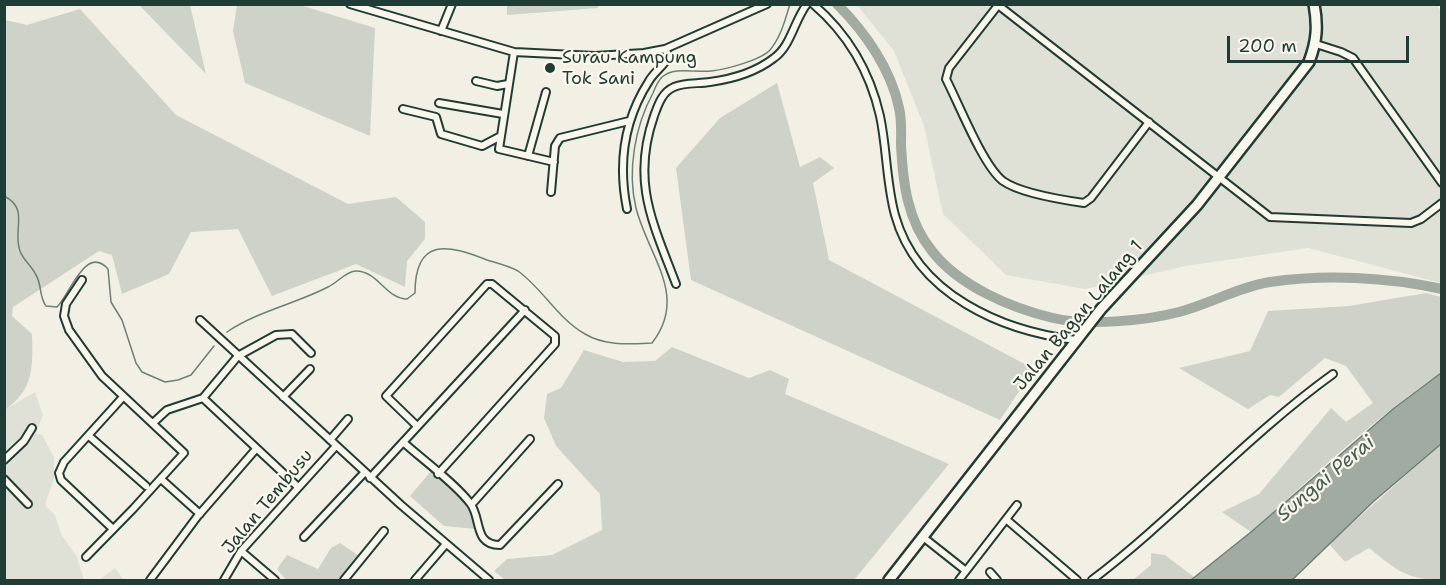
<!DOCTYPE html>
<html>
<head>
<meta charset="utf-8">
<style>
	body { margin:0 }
	#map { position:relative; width:1446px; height:585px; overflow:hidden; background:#f2f0e5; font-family:"Shantell Sans",sans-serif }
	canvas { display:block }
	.frame { position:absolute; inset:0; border:6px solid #1f3d34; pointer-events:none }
	.scale { position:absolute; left:1227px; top:36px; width:182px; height:27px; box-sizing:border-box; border:3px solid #1f3d34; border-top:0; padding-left:8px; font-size:18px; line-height:21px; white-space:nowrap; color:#1f3d34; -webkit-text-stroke:4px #fbf7ec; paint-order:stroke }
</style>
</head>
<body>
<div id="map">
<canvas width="1446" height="585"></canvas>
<div class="frame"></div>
<div class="scale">200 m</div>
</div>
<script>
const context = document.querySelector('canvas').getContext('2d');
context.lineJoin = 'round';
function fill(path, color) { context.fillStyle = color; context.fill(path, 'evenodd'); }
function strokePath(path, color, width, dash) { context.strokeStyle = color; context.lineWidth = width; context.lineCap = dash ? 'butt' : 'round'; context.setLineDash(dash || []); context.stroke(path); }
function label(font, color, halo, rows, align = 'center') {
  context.font = font + ' "Shantell Sans",sans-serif'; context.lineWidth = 4.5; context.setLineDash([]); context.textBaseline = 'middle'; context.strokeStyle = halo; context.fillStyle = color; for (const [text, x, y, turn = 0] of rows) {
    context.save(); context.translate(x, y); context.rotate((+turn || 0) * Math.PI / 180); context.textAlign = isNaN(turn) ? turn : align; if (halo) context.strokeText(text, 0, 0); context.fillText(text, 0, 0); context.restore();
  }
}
fill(new Path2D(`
	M857,5H1437L1442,14L1441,283L1308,248L1186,266L1085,289L1006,275L943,214L924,126L894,51Z
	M35,392L43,415L36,433L42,435L54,457V478L45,505L55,515L61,534L77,557L84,580H5L4,410Z
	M115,568L124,580H99Z`), '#e0e1d6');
fill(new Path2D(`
	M140,5H190L206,74L142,8Z
	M237,5H300L375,28L370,136L245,83L233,31Z
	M507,5L598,4V8L507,15Z
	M80,9L176,115L348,204L396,197L425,222V239L407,261L405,287L356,264L272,296L238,229L191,232L169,274L122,294L112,255L99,251L13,307L12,316L32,334C33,367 34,389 5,410V20L27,25Z
	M777,83L800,167L820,157L834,168L813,183L829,260L1034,369L1000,420L691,280L676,168L720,118Z
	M1426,293L1441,297V373C1373,419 1312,477 1251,532L1222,512L1259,494L1331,408L1346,422L1373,403L1346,366L1325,358L1279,397L1270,395L1248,409L1179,368L1250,351L1268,311L1349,306Z
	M672,347L749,378L770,370L789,379L785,394L949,464L854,580H505L494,571L507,559L552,555L602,530L600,494L556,446L544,418L547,394L561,388L584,350L623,362L655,361Z
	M1441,444V580C1407,580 1395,569 1369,548L1345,562L1329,544Z
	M431,471L469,505L476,529L444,526L410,496Z
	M340,543L359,556L338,580H286L277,569L287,555L318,569L331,548Z
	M1151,553L1165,555L1194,577L1191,580H1133L1151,565Z`), '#cfd2c8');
const water = new Path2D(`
	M1441,373V444L1374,501L1292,580H1191L1251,532L1393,409Z`);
fill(water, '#a2aba1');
strokePath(water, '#6e7f75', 1.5);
strokePath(new Path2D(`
	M4,196C30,209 12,230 20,251C23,260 32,266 36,275C42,285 39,297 46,306L57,307C70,294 86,244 108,269L111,302L122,320L136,363L142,372L165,382L178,380L191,375L214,346
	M227,332C258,311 295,304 328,287C337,283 346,271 356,271C378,271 386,299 407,299L415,293C415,236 449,245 487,260C497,263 509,266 518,271C542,288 558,319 585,334C605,346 629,344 652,343C689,296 648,256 636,208C627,171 635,126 653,93C655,88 658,81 662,77C675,66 695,73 711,71C724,70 761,60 770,50C781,37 785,20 790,4`), '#6e7f75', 1.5);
strokePath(new Path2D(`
	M837,4C865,32 891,69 899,108C902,120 901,133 901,145C903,183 907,220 932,251C959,286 1011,308 1053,318C1087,326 1145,321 1179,312C1210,304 1238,287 1270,282C1325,274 1387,277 1442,289`), '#a2aba1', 10);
const street = new Path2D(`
	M350,4L514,52L595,56L644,53L665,49L767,4
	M813,4C848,34 870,72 880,116C887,149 886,182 895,215C917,295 1002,331 1076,340
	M999,4L949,68L946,79C959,104 983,166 1003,181C1020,193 1063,200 1084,203L1091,198L1149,122
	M998,5L1270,217L1411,223L1421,219L1442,203
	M441,31L452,4
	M1316,44L1341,52L1353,58L1442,183
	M514,52L499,149L554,162
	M476,81L497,86L508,84
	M439,103L503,114
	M403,109L436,117L441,134L482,146L499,137
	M528,156L546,92
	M551,192L555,146L560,138L629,121
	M627,209C618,164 624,120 649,81C654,72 665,65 669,56L665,49
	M82,280L66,304L64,316L69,330L102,376L184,453L133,509L86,557
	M676,284C653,223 631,182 654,116C658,105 662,92 674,87C684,82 699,84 710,82C732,79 756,72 774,58C791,46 794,21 807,4
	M200,320L401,505L489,580
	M283,397L310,369
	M203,398L298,487
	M153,423L167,410L203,398L238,356L276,335L292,334L311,353
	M417,426L386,396L487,284H492L555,336V344L438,474
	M89,436L146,486
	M330,440L348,419
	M403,442C423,460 455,483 470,503C482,518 473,545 500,545L558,484
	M4,460L24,441L32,428
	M370,478L525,310
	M4,479L28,504
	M161,479L200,514
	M472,504L530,439
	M1007,520L1077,580
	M113,529L61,480L59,473L64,462L123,397
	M304,537L365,472
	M923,537L966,571
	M241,551L275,580
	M990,572L997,580
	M150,580L197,517L256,449
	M224,580L241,551L336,446
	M344,580L384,531
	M415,580L446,544
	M959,580L1017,505
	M1092,580C1176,516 1247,436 1333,374`);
const secondary = new Path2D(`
	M889,580L1101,309L1197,205L1309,62C1317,41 1318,26 1314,4`);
strokePath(street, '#1f3d34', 10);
strokePath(secondary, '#1f3d34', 14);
strokePath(street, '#fbf7ec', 6);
strokePath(secondary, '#fbf7ec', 9);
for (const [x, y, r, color] of [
	[550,68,6,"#1f3d34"]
]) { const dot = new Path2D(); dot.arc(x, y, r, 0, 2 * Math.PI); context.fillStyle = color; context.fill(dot); strokePath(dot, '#fbf7ec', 2); }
label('18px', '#1f3d34', '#fbf7ec', [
	["Surau Kampung",562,58],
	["Tok Sani",562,79]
], 'left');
label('18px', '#1f3d34', '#fbf7ec', [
	["Jalan Bagan Lalang 1",1079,316,-50],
	["Jalan Tembusu",268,502,-50]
]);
label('italic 20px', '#465e55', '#fbf7ec', [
	["Sungai Perai",1326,479,-40]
]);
</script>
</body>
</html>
